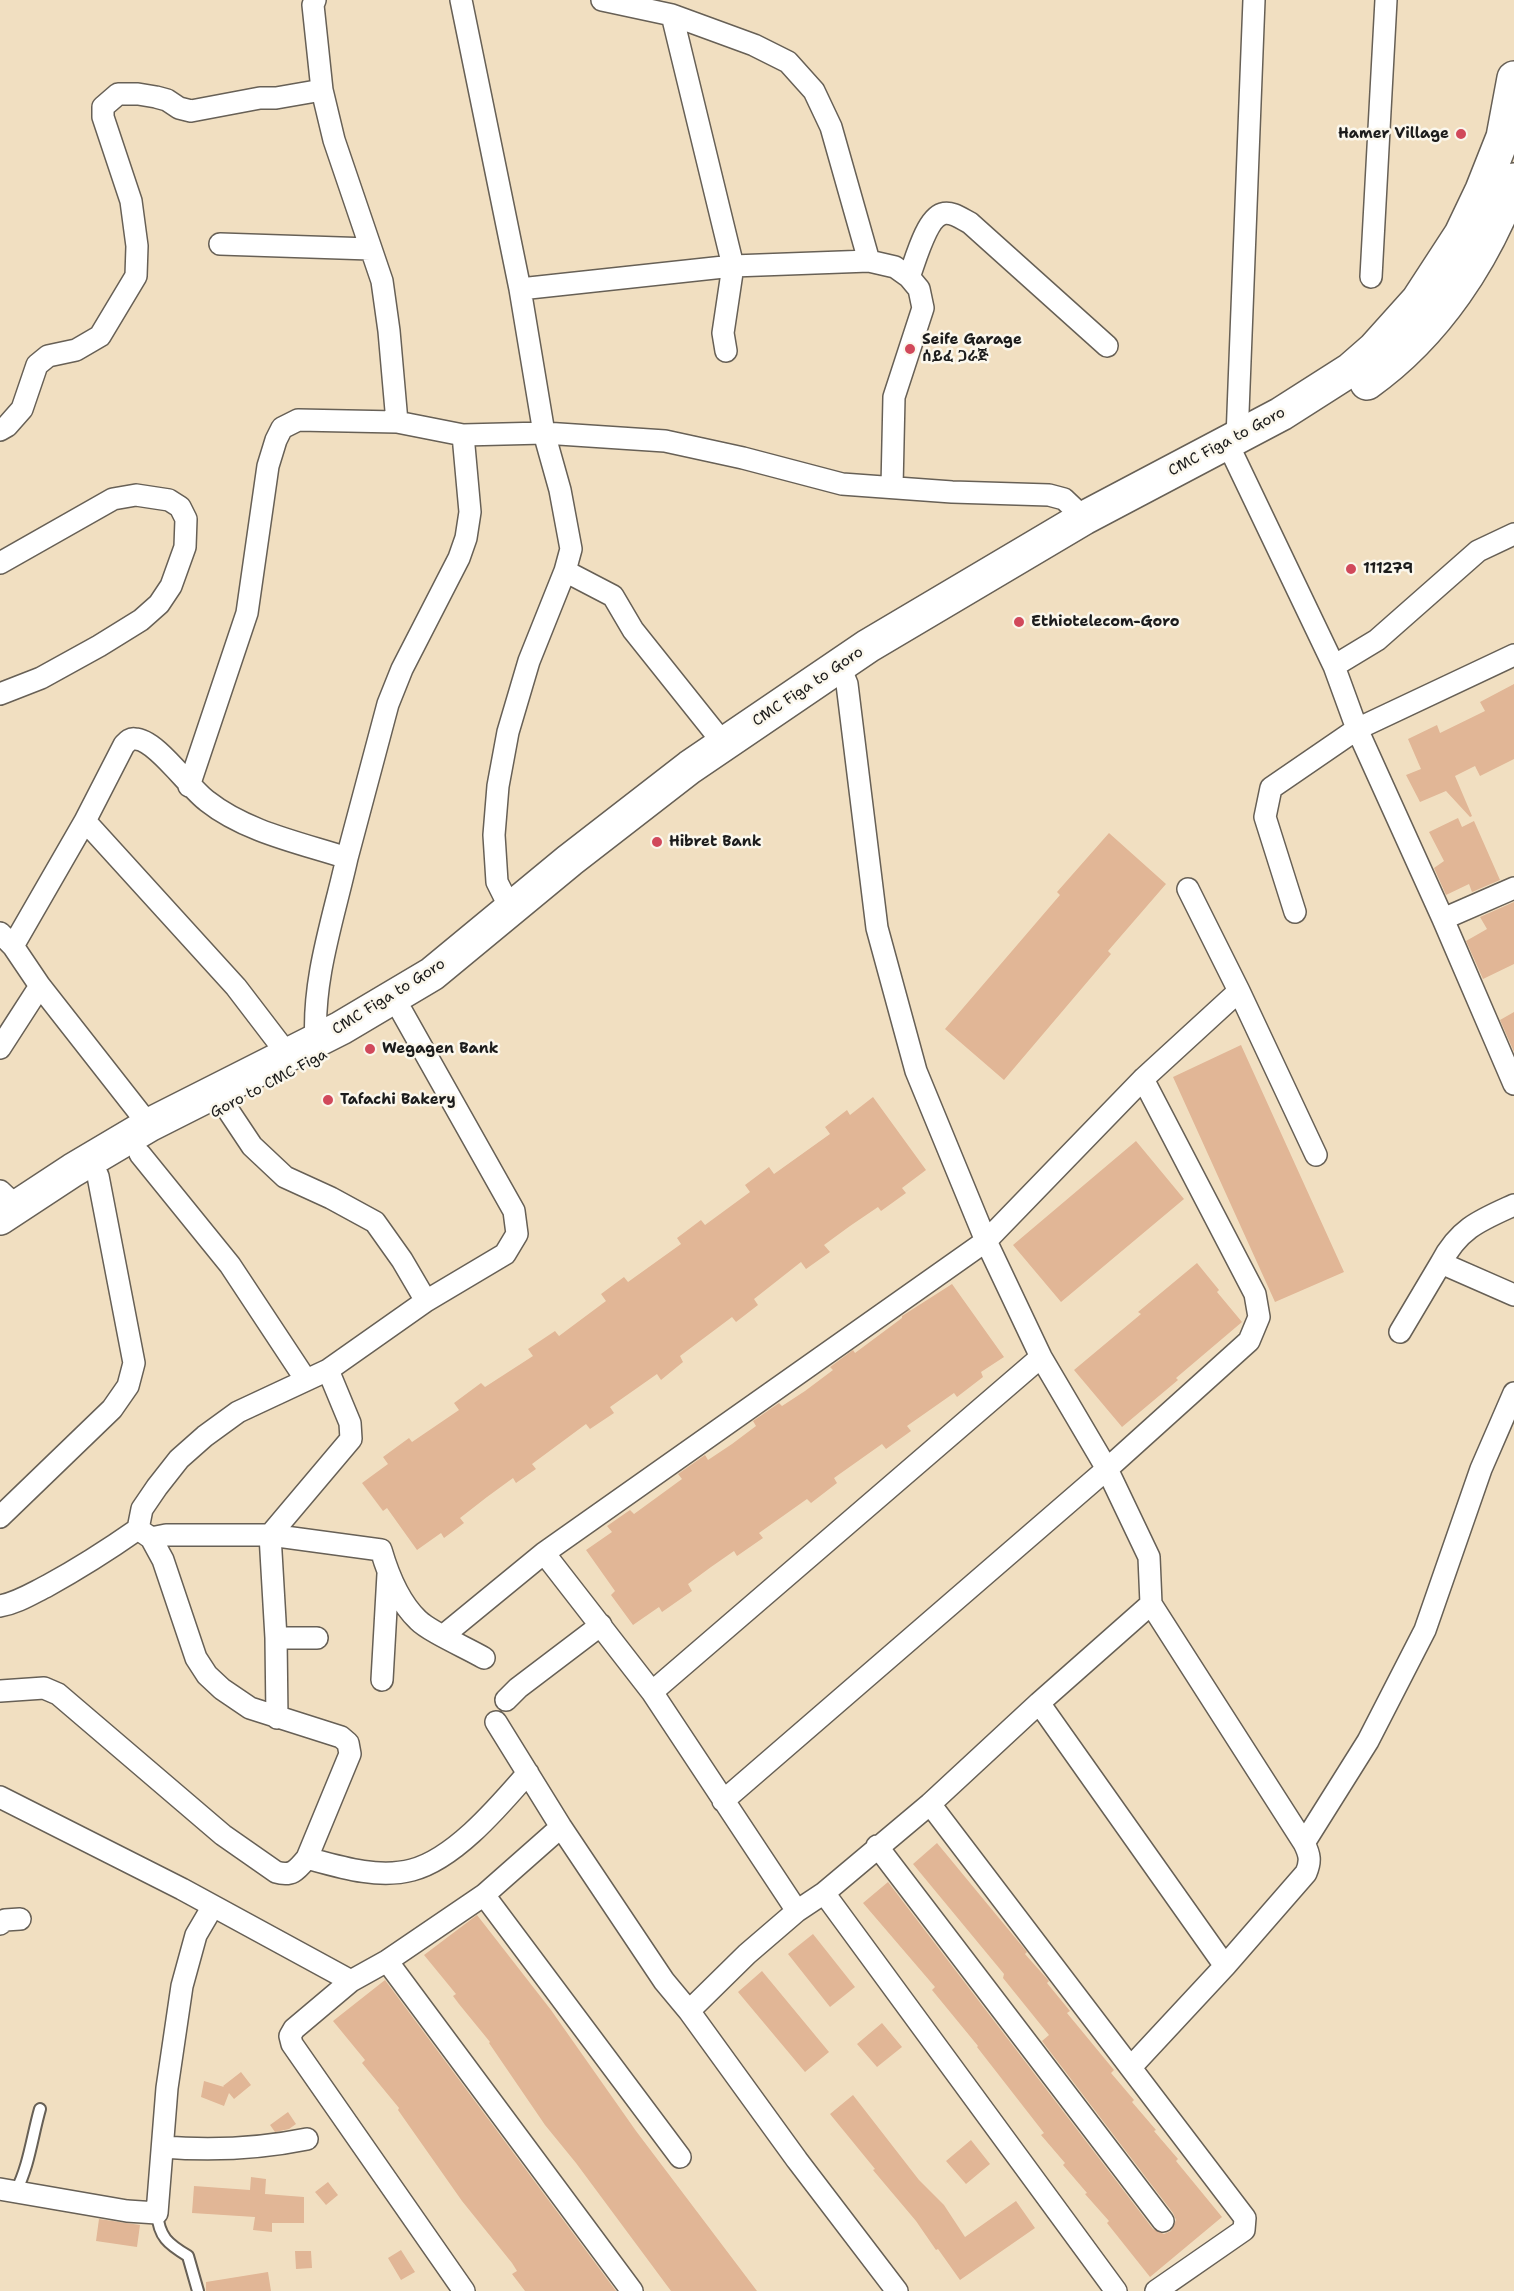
<!DOCTYPE html>
<html>
<head>
<meta charset="utf-8">
<style>
	body { margin:0 }
	canvas { display:block; background:#f1dfc1 }
</style>
</head>
<body>
<canvas width="1514" height="2291"></canvas>
<script>
const context = document.querySelector('canvas').getContext('2d');
context.lineJoin = 'round';
function fill(path, color) { context.fillStyle = color; context.fill(path, 'evenodd'); }
function strokePath(path, color, width, dash) { context.strokeStyle = color; context.lineWidth = width; context.lineCap = dash ? 'butt' : 'round'; context.setLineDash(dash || []); context.stroke(path); }
function label(font, color, halo, rows, align = 'center') {
  context.font = font + ' "Shantell Sans","Noto Sans Ethiopic",sans-serif'; context.lineWidth = 5; context.setLineDash([]); context.textBaseline = 'middle'; context.strokeStyle = halo; context.fillStyle = color; for (const [text, x, y, turn = 0] of rows) {
    context.save(); context.translate(x, y); context.rotate((+turn || 0) * Math.PI / 180); context.textAlign = isNaN(turn) ? turn : align; if (halo) context.strokeText(text, 0, 0); context.fillText(text, 0, 0); context.restore();
  }
}
fill(new Path2D(`
	M1514,684V759L1480,776L1475,766L1455,776L1472,816L1470,817L1446,791L1420,802L1406,775L1421,769L1408,739L1437,725L1440,733L1485,711L1480,702Z
	M1458,818L1462,827L1474,821L1500,880L1472,892L1469,884L1446,895L1434,868L1444,861L1429,832Z
	M1109,833L1166,884L1108,951L1111,954L1004,1080L945,1029L1060,895L1057,892Z
	M1514,902V964L1483,979L1466,941L1487,929L1480,917Z
	M1514,1012V1052L1500,1020Z
	M1241,1045L1344,1272L1275,1302L1173,1077Z
	M873,1097L926,1170L902,1188L906,1193L881,1211L878,1207L850,1226L824,1245L830,1252L806,1269L801,1262L754,1299L758,1305L736,1322L732,1317L680,1356L683,1362L661,1380L657,1374L610,1407L614,1413L590,1429L586,1424L532,1464L536,1469L516,1483L513,1478L487,1497L460,1518L464,1523L444,1538L441,1533L417,1550L387,1508L383,1511L362,1483L388,1464L383,1457L409,1438L412,1442L459,1410L454,1403L481,1383L485,1387L533,1356L528,1349L555,1331L559,1336L606,1301L601,1294L624,1277L628,1282L681,1244L677,1238L701,1220L705,1225L750,1192L745,1185L769,1167L774,1174L830,1134L825,1127L847,1110L850,1115Z
	M1136,1141L1184,1199L1061,1302L1013,1245Z
	M1197,1263L1219,1290L1217,1292L1242,1322L1176,1378L1178,1380L1122,1427L1074,1370L1141,1314L1138,1312Z
	M952,1284L1004,1357L981,1372L983,1377L957,1397L954,1393L907,1426L911,1431L886,1449L882,1444L834,1478L837,1483L811,1503L807,1499L759,1533L763,1538L737,1556L734,1551L711,1567L688,1584L692,1591L662,1612L659,1607L633,1625L611,1595L615,1591L586,1550L612,1532L607,1526L630,1510L634,1514L682,1479L678,1474L705,1455L708,1460L732,1444L756,1426L753,1421L779,1403L782,1406L805,1391L833,1370L830,1367L853,1350L855,1353L902,1318V1316Z
	M937,1843L1027,1952L1025,1954L1049,1981L1047,1983L1070,2011L1067,2013L1114,2070L1111,2073L1134,2100L1132,2102L1156,2130L1154,2131L1178,2159L1176,2161L1222,2217L1150,2277L1107,2223L1109,2221L1085,2194L1087,2193L1063,2165L1065,2163L1041,2135L1044,2133L977,2047L978,2046L932,1990L935,1987L863,1903L888,1882L1153,2229L1164,2234L1171,2231L1176,2220L1173,2213L1042,2041L1049,2035L1003,1978L1004,1974L913,1864Z
	M477,1915L551,2010L636,2131L757,2291H671L576,2163L545,2125L489,2043L490,2042L459,2004L453,1996L456,1994L424,1955Z
	M813,1934L855,1987L830,2007L788,1954Z
	M762,1971L829,2052L805,2072L738,1992Z
	M385,1980L616,2291H525L512,2274L517,2271L512,2263L462,2201L398,2110L399,2108L362,2063L365,2060L333,2021Z
	M882,2023L902,2047L877,2067L857,2044Z
	M241,2072L251,2085L234,2099L229,2093L224,2106L201,2097L204,2081L224,2087L223,2086Z
	M853,2095L919,2180L944,2205L965,2237L1016,2201L1035,2228L960,2280L938,2249L936,2250L916,2221L873,2170L875,2169L830,2114Z
	M288,2112L296,2124L289,2129L275,2132L270,2125Z
	M971,2140L990,2164L966,2184L946,2161Z
	M251,2177L266,2179L265,2194L304,2197V2223H272V2232L253,2230L255,2217L192,2213L194,2186L250,2190Z
	M328,2182L338,2195L326,2205L315,2192Z
	M99,2219L140,2225L137,2247L96,2241Z
	M401,2250L415,2272L401,2280L388,2258Z
	M295,2251H311L312,2268L296,2269Z
	M268,2272L271,2291H206V2282Z`), '#e1b696');
const lane = new Path2D(`
	M16,2191C29,2166 32,2137 40,2109
	M157,2213C159,2237 168,2244 188,2256L198,2291`);
const street = new Path2D(`
	M315,0L313,5L322,90L334,140L382,281L389,331L397,422
	M602,0L672,15L754,45L788,62L814,91L831,127L869,261
	M672,15L733,266L723,333L726,351
	M220,244L370,249
	M909,277C915,262 926,219 942,214C952,211 962,219 970,223L1107,346
	M1371,277L1386,0
	M520,289L733,266L869,261L895,267L909,277L919,289L923,308L894,397L892,487
	M0,430L7,426L22,409L37,365L48,356L76,350L100,336L136,276L137,246L131,201L103,117V107L118,94H138L156,97L167,100L179,108L191,111L260,98H276L322,90
	M1237,438L1254,0
	M1234,457L1334,666L1357,729L1271,788L1265,817L1295,912
	M0,563L113,499L136,495L169,500L180,507L186,519L185,547L171,586L159,604L141,620L99,646L41,678L0,694
	M565,571L613,596L633,630L724,744
	M1514,655L1357,729L1443,919L1514,1084
	M1334,666L1377,640L1478,551L1514,534
	M189,786L247,613L268,466L276,440L282,428L298,420L397,422L463,435L544,433L520,289L461,0
	M85,821L124,745C127,742 130,738 135,739C156,739 189,788 207,801C246,832 301,843 347,858L388,704L402,669L459,558L466,538L470,512L463,435
	M511,910L497,882L494,835L498,786L508,732L529,661L565,571L571,549L560,490L544,433L665,441L743,458L842,484L952,492L1049,495L1064,499L1084,518
	M1443,919L1514,888
	M0,933L13,946L40,986
	M13,946L85,821L236,987L288,1055
	M1239,991L1316,1155
	M316,1041C312,979 334,917 347,858
	M0,1048L40,986L149,1125
	M226,1107L252,1146L285,1177L331,1198L375,1222L402,1260L426,1301
	M140,1154L230,1265L306,1380
	M0,1191L16,1206
	M1514,1205C1481,1220 1459,1228 1441,1263L1514,1295
	M1400,1332L1441,1263
	M0,1517L112,1409L128,1386L134,1363L98,1176
	M151,1538L166,1535H270L381,1550C388,1574 399,1602 418,1620C430,1632 467,1648 484,1658
	M544,1553L652,1692L797,1911
	M0,1606C17,1603 31,1594 47,1586C78,1569 108,1550 138,1529L142,1509L157,1487L179,1459L205,1436L238,1412L328,1370L426,1301L505,1254L517,1234L514,1211L402,1012
	M444,1635L544,1553L986,1241L1143,1079L1239,991L1188,889
	M276,1638H317
	M382,1680L388,1574
	M0,1691L44,1688L58,1694L223,1835L276,1872C292,1877 297,1870 307,1858L350,1754L348,1743L341,1737L250,1708L222,1689L207,1675L196,1658L163,1560L151,1538L138,1529
	M652,1692L1041,1357
	M506,1700L518,1688L601,1625
	M1039,1703L1225,1966
	M277,1718L276,1638L270,1535L351,1439L350,1423L328,1370
	M496,1722L561,1827L664,1981L689,2011
	M0,1797L182,1889L351,1981L294,2029L290,2036L292,2044L464,2291
	M723,1801L1107,1469L1041,1357L986,1241L916,1071L877,928L847,684L840,667
	M930,1804L1245,2218L1244,2230L1156,2291
	M1304,1843L1368,1741L1425,1630L1481,1469L1514,1393
	M877,1846L1163,2221
	M307,1858C340,1867 378,1879 412,1870C455,1859 500,1805 528,1773
	M824,1893L1116,2291
	M484,1895L680,2157
	M0,1924L5,1920L20,1919
	M387,1961L632,2291
	M351,1981L387,1961L484,1895L561,1827
	M1131,2067L1225,1966L1306,1873C1311,1861 1310,1855 1304,1843L1151,1604L1149,1557L1107,1469L1249,1341L1259,1317L1255,1294L1143,1079
	M163,2147C212,2151 258,2149 307,2139
	M0,2189L127,2211L157,2213L167,2088L182,1986L196,1935L213,1906
	M897,2291L797,2160L689,2011L747,1954L797,1911L824,1893L930,1804L1039,1703L1151,1604`);
const primary = new Path2D(`
	M1367,383C1436,334 1485,259 1514,180
	M0,1218L73,1170L149,1125L341,1028L432,974L570,860L690,767L868,646L1084,518L1281,414L1350,370L1374,349L1418,300L1461,234L1482,190L1503,137L1514,78`);
strokePath(lane, '#676056', 14);
strokePath(street, '#676056', 24);
strokePath(primary, '#676056', 36);
strokePath(lane, '#fff', 10);
strokePath(street, '#fff', 21);
strokePath(primary, '#fff', 33);
for (const [x, y, r, color] of [
	[1461,134,6,"#d1495b"],
	[910,349,6,"#d1495b"],
	[1351,569,6,"#d1495b"],
	[1019,622,6,"#d1495b"],
	[657,842,6,"#d1495b"],
	[370,1049,6,"#d1495b"],
	[328,1100,6,"#d1495b"]
]) { const dot = new Path2D(); dot.arc(x, y, r, 0, 2 * Math.PI); context.fillStyle = color; context.fill(dot); strokePath(dot, '#fbf7ec', 2); }
label('bold 15px', '#1c1c1c', '#fbf7ec', [
	["Hamer Village",1449,134,"right"],
	["Seife Garage",922,340],
	["ሰይፈ ጋራጅ",922,357],
	["111279",1363,569],
	["Ethiotelecom-Goro",1031,622],
	["Hibret Bank",669,842],
	["Wegagen Bank",382,1049],
	["Tafachi Bakery",340,1100]
], 'left');
label('15px', '#1c1c1c', '#fbf7ec', [
	["CMC Figa to Goro",1227,442,-28],
	["CMC Figa to Goro",808,687,-34],
	["CMC Figa to Goro",389,997,-32],
	["Goro to CMC Figa",269,1084,-28]
]);
</script>
</body>
</html>
